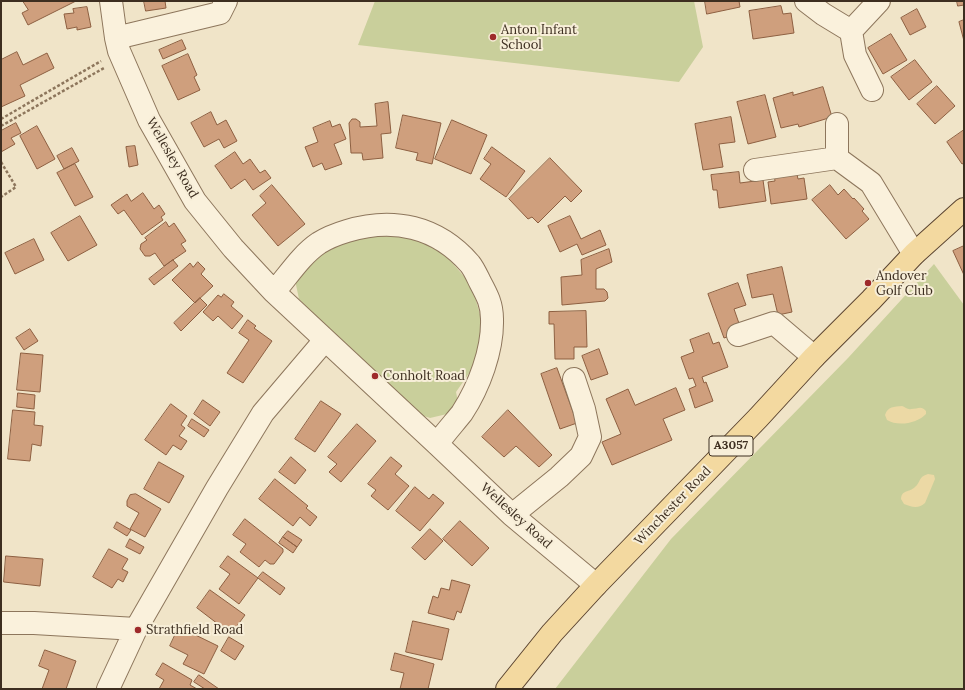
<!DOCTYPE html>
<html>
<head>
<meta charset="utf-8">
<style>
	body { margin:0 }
	#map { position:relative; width:965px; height:690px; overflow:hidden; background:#f0e4c8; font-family:Lora,serif }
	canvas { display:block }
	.frame { position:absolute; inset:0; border:2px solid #3d2e20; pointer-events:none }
</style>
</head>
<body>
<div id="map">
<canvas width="965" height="690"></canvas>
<div class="frame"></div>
</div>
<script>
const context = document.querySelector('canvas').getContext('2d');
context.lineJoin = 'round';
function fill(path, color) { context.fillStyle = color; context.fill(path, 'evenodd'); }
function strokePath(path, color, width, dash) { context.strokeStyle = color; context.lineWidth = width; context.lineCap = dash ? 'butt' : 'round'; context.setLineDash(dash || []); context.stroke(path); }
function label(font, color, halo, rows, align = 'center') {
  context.font = font + ' Lora,serif'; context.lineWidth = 4; context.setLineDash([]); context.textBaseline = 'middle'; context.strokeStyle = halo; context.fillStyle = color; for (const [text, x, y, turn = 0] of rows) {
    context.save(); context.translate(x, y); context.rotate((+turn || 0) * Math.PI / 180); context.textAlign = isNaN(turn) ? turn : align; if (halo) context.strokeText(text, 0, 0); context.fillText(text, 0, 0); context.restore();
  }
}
fill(new Path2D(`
	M375,1H694L703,47L679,82L358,45Z
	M394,234L418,238L442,251L468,281L475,297L481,318V339L472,369L456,392L459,407L447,414L430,418L415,413L299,299L295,280L309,256L348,238Z
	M934,264L964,305V689H555L671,539L848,358Z`), '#c9cf9b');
fill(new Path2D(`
	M902,406C905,407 908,410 911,409C918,409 921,405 926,411V414C918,423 898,427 887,420L885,415C888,406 894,407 902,406Z
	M928,474L934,475L935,479L925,503C919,509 911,507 904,504L901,499C902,489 909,493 915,487C921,482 918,477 928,474Z`), '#ecd9a5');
const building = new Path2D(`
	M23,1H76L28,25L22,13L28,10Z
	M144,1H165L166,8L146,11Z
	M705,1H739L740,7L707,14Z
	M957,1H964V5L958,6Z
	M781,6L783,14L791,13L794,33L753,39L749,11Z
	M87,7L91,27L77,30V27L67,29L64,14L74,13L73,9Z
	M917,9L926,27L910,35L901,18Z
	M964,20V41L959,22Z
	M891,34L907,60L883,74L868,48Z
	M182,40L186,49L163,59L159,50Z
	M17,52L23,65L47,53L54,68L20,85L25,96L1,107V60Z
	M188,54L197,75L194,77L200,90L178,100L162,66Z
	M915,60L932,82L909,100L891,77Z
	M937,86L955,106L935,124L917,104Z
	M823,87L832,117L799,127L798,124L781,128L773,98L793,92V95Z
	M765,95L776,137L748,144L737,102Z
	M388,102L391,133L381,134L383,158L363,160L362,153H351L349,123L352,119H356L360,122V127L377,126L375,104Z
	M211,112L217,125L226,120L237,141L224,148L219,139L204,147L191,123Z
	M403,115L441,123L432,164L416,160L418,153L396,148Z
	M731,117L735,142L719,144L723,167L703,170L695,124Z
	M452,120L487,135L471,174L435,159Z
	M330,121L332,127L340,124L346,139L334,144L342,164L325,170L322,163L313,167L305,147L318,142L313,128Z
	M16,123L21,133L11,138L15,144L1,152V131Z
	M37,126L55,159L37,169L20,136Z
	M964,130V163L962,164L947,142Z
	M135,146L138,165L129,167L126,147Z
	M492,147L525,171L506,197L480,179L491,164L484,159Z
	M72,148L79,161L64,169L57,156Z
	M235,152L243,164L250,159L260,173L265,170L271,178L253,190L245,179L231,189L215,166Z
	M550,158L582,191L571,202L565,196L538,223L532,217L528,219L509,199Z
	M75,164L93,197L75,206L57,173Z
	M796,170L798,179L804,178L807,199L771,204L768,182L775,181L774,173Z
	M739,172L740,183L763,180L766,201L719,208L717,190H713L711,175Z
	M272,185L305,224L278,246L252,215L266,203L260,196Z
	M830,185L838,195L844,189L853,199L854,198L864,209L862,211L869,219L846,239L812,200Z
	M143,193L154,209L159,205L165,214L161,217L163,220L142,235L124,210L118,214L111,205L127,194L131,201Z
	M80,216L97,245L68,261L51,233Z
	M570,216L581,239L600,230L606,245L582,255L577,244L560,252L548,226Z
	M166,222L169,227L174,223L186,241L181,244L186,251L164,266L155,253L150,256H145L140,249L141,244L147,240L145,238Z
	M34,239L44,260L15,274L5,253Z
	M964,246V275L953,251Z
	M609,249L612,262L596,269V289H604L607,292L608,298L605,301L562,305L561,277L582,275L581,260Z
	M173,260L178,266L154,285L149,279Z
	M198,262L205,269L201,274L213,286L195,303L172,280L190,263L193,267Z
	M782,267L792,312L778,315L773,294L752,298L747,275Z
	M738,283L746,305L734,309L742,332L724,338L708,294Z
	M224,294L234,302L231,306L243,316L232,329L218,316L213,321L203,312L218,295L221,297Z
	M200,298L207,305L181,331L174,323Z
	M586,311L587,347H574V359H555L554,324H549V312Z
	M248,320L256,326L254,328L272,341L243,383L227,373L249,340L239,333Z
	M30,329L38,341L24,350L16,338Z
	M709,333L713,344L719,342L728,367L702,377L704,383L706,382L713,401L695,408L689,389L696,386L693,378L689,379L681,357L694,352L690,340Z
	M599,349L608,374L591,380L582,356Z
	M21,353L43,355L40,392L17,390Z
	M557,368L577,423L560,429L541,374Z
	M676,388L685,410L663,419L672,440L612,465L602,442L621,434L606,399L628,389L635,405Z
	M18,393L35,395L34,409L17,407Z
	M203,400L220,412L210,426L194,414Z
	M321,401L341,414L315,452L295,439Z
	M171,404L187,416L181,425L185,428L179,436L187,441L181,450L173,445L166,455L145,440Z
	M13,410L35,412L34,425L43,426L41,446L32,444L30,461L8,459Z
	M508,410L552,455L539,467L516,446L504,457L482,437Z
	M192,419L209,430L204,437L188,426Z
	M357,424L376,441L341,482L329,472L337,464L328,457Z
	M291,457L306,470L295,484L279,472Z
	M391,457L402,466L395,474L409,486L388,510L371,496L376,490L368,484Z
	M159,462L184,476L169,503L144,489Z
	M275,479L308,506L306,508L317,517L310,526L300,517L293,526L259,499Z
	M415,487L429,499L433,494L444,503L420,531L396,511Z
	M136,494L161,509L145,537L130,529L139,513L127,506V501L130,495Z
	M245,519L283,549V552L274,564H270L265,560L259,567L240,552L246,544L233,535Z
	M460,521L489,548L472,566L443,539Z
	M117,522L131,530L127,536L114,528Z
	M430,529L443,541L425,560L412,548Z
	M288,531L302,540L297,547L283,537Z
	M283,537L297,547L293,553L279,543Z
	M130,539L144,547L140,554L126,547Z
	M109,549L128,559L122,569L128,572L123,582L118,579L112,588L93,577Z
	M6,556L43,559L40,586L4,582Z
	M228,556L258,578L239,604L219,589L230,574L220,567Z
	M263,572L285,588L280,595L258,578Z
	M452,580L470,585L461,613L457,611L454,620L428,613L433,596L438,598L441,588L449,590Z
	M210,590L245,615L231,634L197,608Z
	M413,621L449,629L442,660L406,652Z
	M179,627L218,646L204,674L183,664L188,655L170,646Z
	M229,637L244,646L235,660L221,651Z
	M45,650L76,661L66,689H42L49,670L39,666Z
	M395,653L434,664L428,689H400L404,673L391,670Z
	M163,663L192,680L190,685L197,689H159L164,680L156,675Z
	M199,675L219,689H205L194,682Z`);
fill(building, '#cf9f7d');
strokePath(building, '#8d5f41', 1);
const minor = new Path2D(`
	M111,1L116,38L119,51L149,120L195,201L233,248L274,292L437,444L512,515L596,585
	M806,1L823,14L851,31L855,55L872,90
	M851,31L879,1
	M116,38L220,13L226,1
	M837,124V158
	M755,170L837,158L871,183L914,254
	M274,292C288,276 301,255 319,243C327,238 337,234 347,231C393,217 437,226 470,264C474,269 477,276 480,282C487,295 492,304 492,319C493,350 479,387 462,413C454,423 445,433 437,444
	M738,335L774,323L814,357
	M512,515L559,477L581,456L590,437L584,409L574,379
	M1,623H34L136,629
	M108,689L136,629L217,488L263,413L325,340`);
const major = new Path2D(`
	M507,689L552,633L596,585L758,418L814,357L871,300L914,254L964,209`);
strokePath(minor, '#8d765c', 24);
strokePath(major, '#5b4430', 24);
strokePath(new Path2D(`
	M1,119L101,61
	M1,126L104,68
	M1,162L16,187L1,197`), '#8d765c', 2.5, [3, 2]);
strokePath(minor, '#faf1dc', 22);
strokePath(major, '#f3d9a0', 22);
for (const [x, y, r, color] of [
	[493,37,4,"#9e2a2b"],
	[868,283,4,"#9e2a2b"],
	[375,376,4,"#9e2a2b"],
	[138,630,4,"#9e2a2b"]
]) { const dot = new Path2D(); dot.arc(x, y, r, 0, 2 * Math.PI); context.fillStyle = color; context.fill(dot); strokePath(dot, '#f7eed8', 1.5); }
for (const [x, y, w] of [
	[731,446,44]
]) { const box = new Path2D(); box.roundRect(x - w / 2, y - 10, w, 20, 3); context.fillStyle = '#f7eed8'; context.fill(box); strokePath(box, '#3d2e20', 1); }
label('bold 12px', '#3d2e20', null, [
	["A3057",731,446]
]);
label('13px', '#3d2e20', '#f7eed8', [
	["Anton Infant",501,30],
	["School",501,45],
	["Andover",876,276],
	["Golf Club",876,291],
	["Conholt Road",383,376],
	["Strathfield Road",146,630]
], 'left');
label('13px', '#3d2e20', '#f7eed8', [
	["Wellesley Road",172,158,60],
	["Winchester Road",673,506,-46],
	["Wellesley Road",516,516,42]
]);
</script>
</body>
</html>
